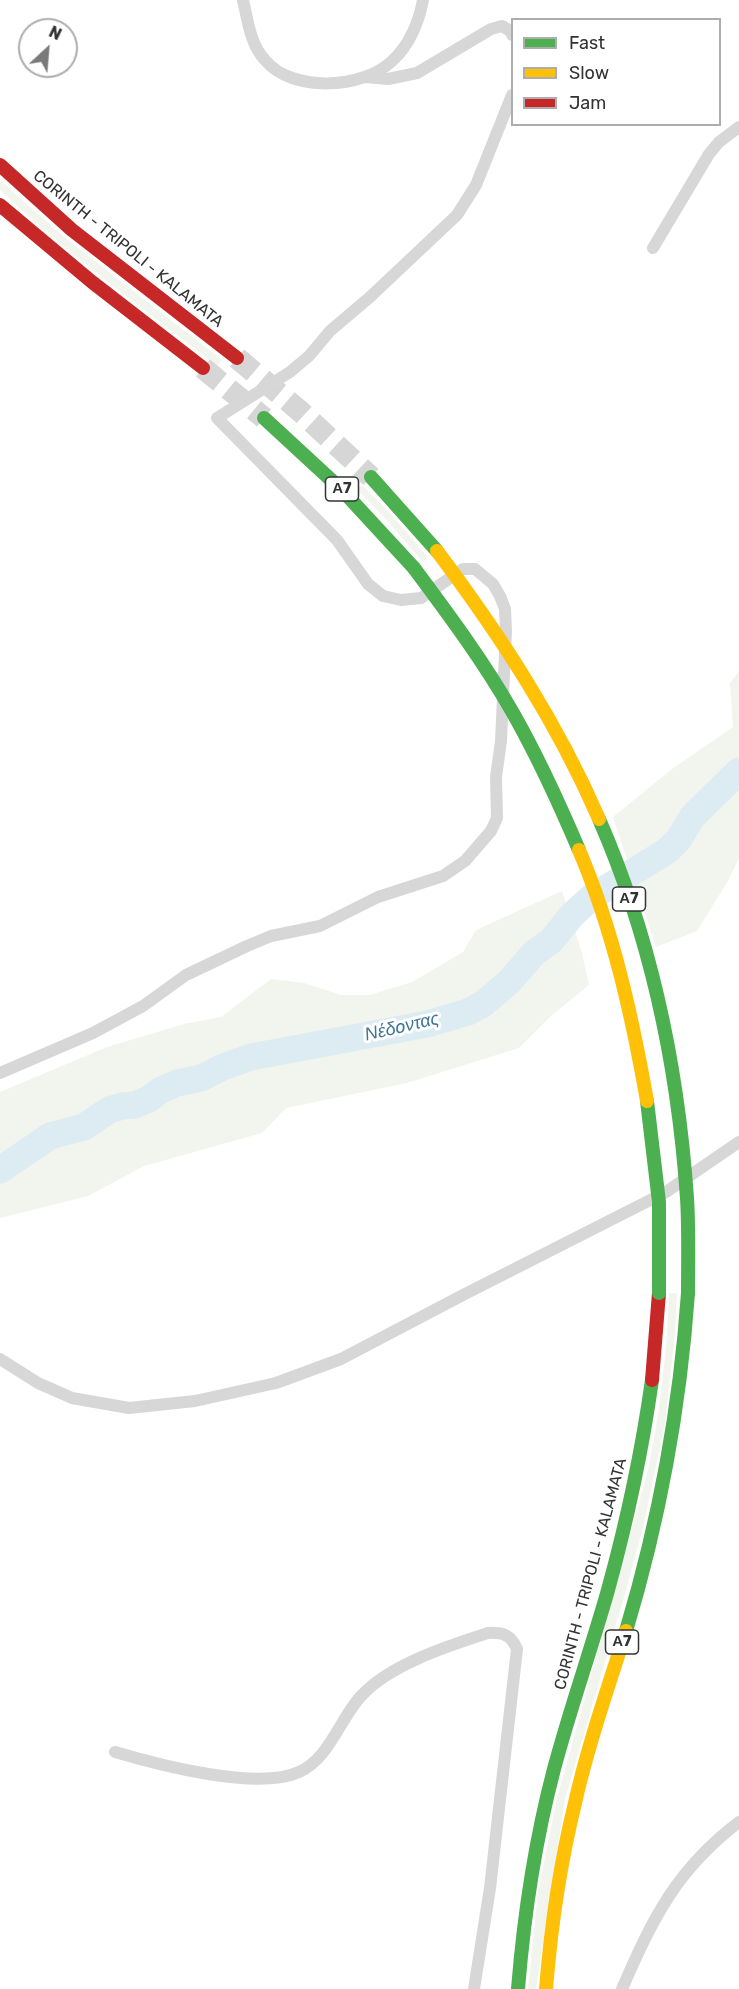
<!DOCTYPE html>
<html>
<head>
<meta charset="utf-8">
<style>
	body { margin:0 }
	#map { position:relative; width:739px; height:1989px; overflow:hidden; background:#fff; font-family:Rubik,sans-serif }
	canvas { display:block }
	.legend { position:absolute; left:511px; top:18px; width:210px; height:108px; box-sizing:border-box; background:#fff; border:2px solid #adadad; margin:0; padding:8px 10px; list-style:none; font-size:18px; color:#333 }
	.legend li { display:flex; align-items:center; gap:12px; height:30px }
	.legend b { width:30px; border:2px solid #adadad }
	.north { position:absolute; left:18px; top:18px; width:60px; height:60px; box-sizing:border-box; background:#fff; border:2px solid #adadad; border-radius:50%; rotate:26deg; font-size:16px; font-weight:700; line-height:24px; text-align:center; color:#333 }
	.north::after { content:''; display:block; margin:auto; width:21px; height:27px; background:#7a7a7a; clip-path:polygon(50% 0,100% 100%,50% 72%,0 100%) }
</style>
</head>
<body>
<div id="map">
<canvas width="739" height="1989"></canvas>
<ul class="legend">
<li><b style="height:8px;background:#4caf50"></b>Fast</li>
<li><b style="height:8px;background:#ffc107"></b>Slow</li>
<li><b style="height:8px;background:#c62828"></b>Jam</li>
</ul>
<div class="north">N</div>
</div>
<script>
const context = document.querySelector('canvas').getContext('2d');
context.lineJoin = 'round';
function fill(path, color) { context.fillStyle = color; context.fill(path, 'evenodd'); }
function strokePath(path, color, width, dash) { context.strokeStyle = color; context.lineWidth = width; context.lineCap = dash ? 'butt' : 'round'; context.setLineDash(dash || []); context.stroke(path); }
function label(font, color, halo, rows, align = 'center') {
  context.font = font + ' Rubik,sans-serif'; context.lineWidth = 6; context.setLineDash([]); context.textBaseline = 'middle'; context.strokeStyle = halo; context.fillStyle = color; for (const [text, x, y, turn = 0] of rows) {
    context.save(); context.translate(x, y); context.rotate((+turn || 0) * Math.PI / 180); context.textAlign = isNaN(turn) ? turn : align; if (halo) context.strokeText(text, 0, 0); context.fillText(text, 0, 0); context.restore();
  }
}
fill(new Path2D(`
	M0,180L64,237L222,360L217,366C144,309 67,254 0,190Z
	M362,485L388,511L428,557L423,562L385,518L357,489Z
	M739,671V858L728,881L697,931L656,947L613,817L672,769L733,727L730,683Z
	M562,891L582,953L589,985L551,1016L519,1048L407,1083L286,1108L262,1133L144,1166L88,1196L0,1218V1092L107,1047L184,1024L221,1017L271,979L304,983L341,995H370L412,982L463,952L476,930Z
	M669,1293H677L675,1334L665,1423L643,1528L624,1597L565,1799L536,1989H528L538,1891L557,1798L648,1470C660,1411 667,1353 669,1293Z`), '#f1f5ed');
strokePath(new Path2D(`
	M0,1170L50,1136L84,1127L109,1110L122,1106L135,1105L149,1099L161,1090L177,1083L201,1078L223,1067L251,1057L427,1024L468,1012L483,1004L510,981L534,953L551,941L572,915L592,897L667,851L679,839L692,817L739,771`), '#ddebf3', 27);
strokePath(new Path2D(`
	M237,358L301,412L371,477
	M203,368L264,418`), '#d6d6d6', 22, [22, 11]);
strokePath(new Path2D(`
	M243,0C248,21 250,44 265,60C292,93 363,89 392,61C409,46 419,22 423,0
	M366,77L388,79L417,73L491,29L502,26L512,32V35
	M653,248L709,154L719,142L739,127
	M0,1073L93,1033L143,1006L186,975L247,946L271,936L320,926L378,897L443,876L465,861L491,831L497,818L496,777L501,741L506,631L505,609L500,596L493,584L475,569H463L421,598L401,600L383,596L368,584L337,540L217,418L290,372L309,356L330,331L370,297L457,215L476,185L512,95
	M0,1359L38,1383L72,1398L129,1408L195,1401L276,1383L341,1359L463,1295L666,1192L739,1142
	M115,1752C159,1765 258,1791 299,1772C330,1758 340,1718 362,1695C391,1664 448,1646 488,1633C503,1632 511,1635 517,1649L490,1888L474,1989
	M622,1989C653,1918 676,1870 739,1822`), '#d7d7d7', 12);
strokePath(new Path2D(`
	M264,418L342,490L414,568
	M371,477L437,551
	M626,1631C659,1521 680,1408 688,1293
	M518,1989C524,1915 535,1841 554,1769C570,1709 591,1650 608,1590C627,1521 642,1451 652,1380`), '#4caf50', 14);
strokePath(new Path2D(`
	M546,1989C551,1926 560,1864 575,1803C588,1745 608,1688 626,1631`), '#ffc107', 14);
strokePath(new Path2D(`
	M0,165L72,230L237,358
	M0,205L92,282L203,368
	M652,1380L659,1293`), '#c62828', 14);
strokePath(new Path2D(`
	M414,568C449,615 484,662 513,713C538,757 559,803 579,850
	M599,819C651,938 678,1068 687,1198C689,1229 688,1261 688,1293
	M647,1101L659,1202V1293`), '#4caf50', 14);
strokePath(new Path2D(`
	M437,551C500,635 557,722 599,819
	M579,850C613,930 632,1016 647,1101`), '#ffc107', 14);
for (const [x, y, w] of [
	[342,489,33],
	[629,899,33],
	[622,1642,33]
]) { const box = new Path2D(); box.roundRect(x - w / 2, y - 12, w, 24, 4.5); context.fillStyle = '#fff'; context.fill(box); strokePath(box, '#333', 1.5); }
label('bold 15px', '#333', null, [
	["Α7",342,489],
	["Α7",629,899],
	["Α7",622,1642]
]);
label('16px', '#333', '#fff', [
	["CORINTH - TRIPOLI - KALAMATA",128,249,39],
	["CORINTH - TRIPOLI - KALAMATA",591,1574,-75]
]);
label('italic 18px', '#3f7597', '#fff', [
	["Νέδoντας",402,1027,-13]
]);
</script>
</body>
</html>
